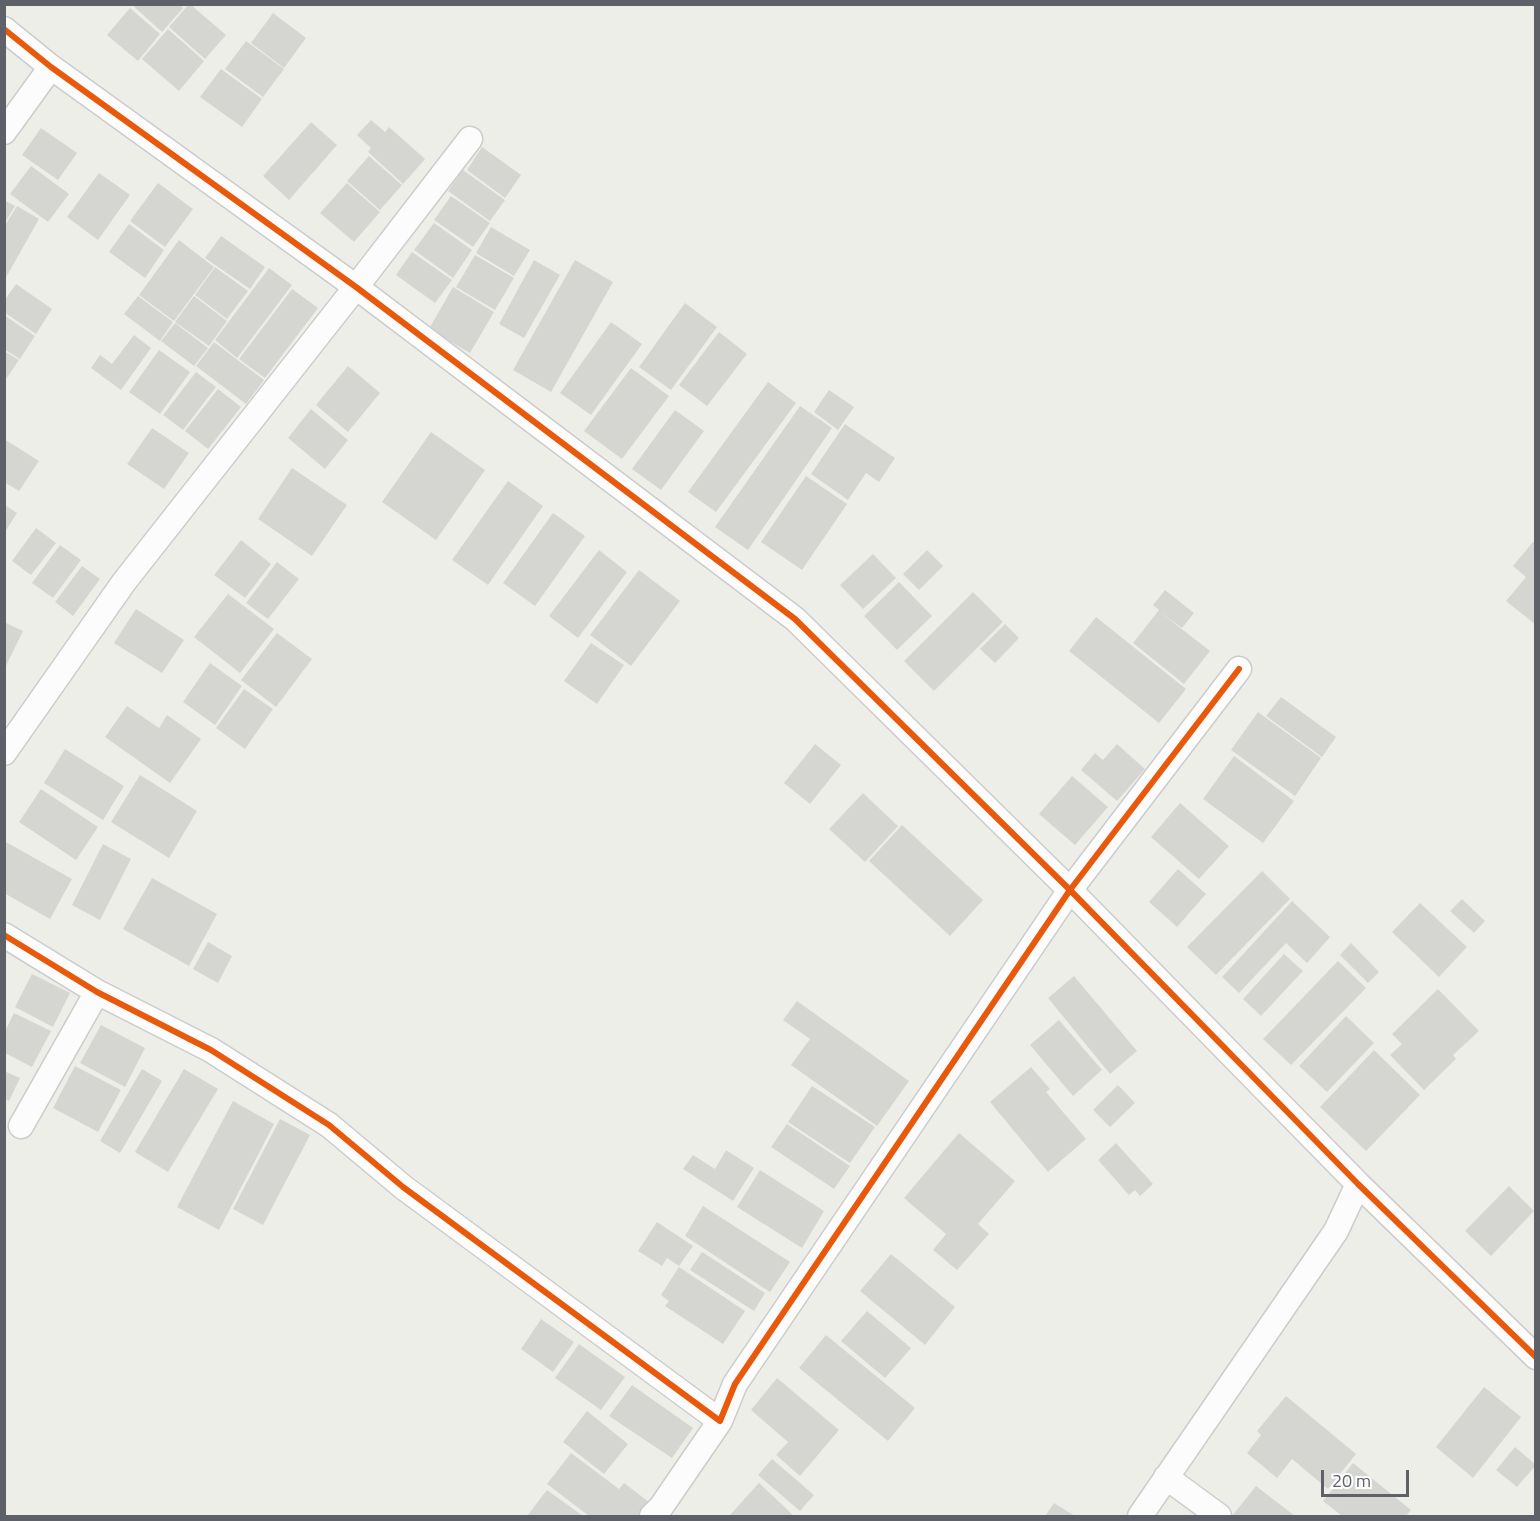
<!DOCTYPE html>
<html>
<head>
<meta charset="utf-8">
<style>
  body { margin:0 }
  #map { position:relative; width:1540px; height:1521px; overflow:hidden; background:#eeeee9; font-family:"Titillium Web",sans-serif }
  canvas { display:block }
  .frame { position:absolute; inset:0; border:6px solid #5e6268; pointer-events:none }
  .scale { position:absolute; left:1321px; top:1470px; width:88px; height:27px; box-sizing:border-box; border:3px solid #5e6268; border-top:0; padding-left:8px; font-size:18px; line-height:21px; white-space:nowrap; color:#5e6268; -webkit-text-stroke:4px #fff; paint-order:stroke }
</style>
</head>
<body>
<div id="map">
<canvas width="1540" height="1521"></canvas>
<div class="frame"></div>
<div class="scale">20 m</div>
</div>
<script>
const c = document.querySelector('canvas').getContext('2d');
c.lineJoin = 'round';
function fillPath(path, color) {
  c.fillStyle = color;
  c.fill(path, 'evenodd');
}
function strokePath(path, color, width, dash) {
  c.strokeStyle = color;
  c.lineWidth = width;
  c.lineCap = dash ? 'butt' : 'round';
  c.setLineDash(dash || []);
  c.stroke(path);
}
fillPath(new Path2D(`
  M131 4H179L183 8 162 32Z
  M189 4H190L226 35 205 59 169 27Z
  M130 8 160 34 138 61 107 35Z
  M273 13 306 38 284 68 251 43Z
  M168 29 204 61 179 91 142 59Z
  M246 41 284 69 263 97 225 69Z
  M221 69 262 99 242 127 200 97Z
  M371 120 385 132 389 127 425 159 403 184 368 152 371 148 357 135Z
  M311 122 337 145 289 200 263 176Z
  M41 128 77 153 58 180 22 155Z
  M482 147 521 175 505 198 467 170Z
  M369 156 402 185 380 210 347 181Z
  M31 166 69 194 48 222 10 194Z
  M463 170 505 200 490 221 448 191Z
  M99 173 130 195 98 240 67 217Z
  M158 183 193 209 165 247 130 221Z
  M347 183 380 212 354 242 320 213Z
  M451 196 490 223 473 247 434 220Z
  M4 200 15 206 4 224Z
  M17 206 39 219 4 281V227Z
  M434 223 472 250 453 278 414 250Z
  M129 224 164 250 145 278 109 252Z
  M491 227 530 250 514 276 476 253Z
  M221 236 265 267 250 289 205 258Z
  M179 240 214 267 174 321 139 295Z
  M412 252 452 280 435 303 396 275Z
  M475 255 514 278 495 310 456 287Z
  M534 260 560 275 524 338 499 324Z
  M575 260 613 282 551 392 513 370Z
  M215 267 248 291 227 319 195 295Z
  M269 268 292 285 237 358 215 340Z
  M16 284 52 309 36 334 4 312V301Z
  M453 287 494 312 470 353 429 329Z
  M292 289 318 308 265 378 239 359Z
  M138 296 173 322 160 341 124 314Z
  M194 296 227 321 209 346 175 322Z
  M685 303 717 327 671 390 639 367Z
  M4 315 35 336 20 359 4 349Z
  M611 322 642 344 591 415 560 393Z
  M175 323 208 348 194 366 161 341Z
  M719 332 747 354 707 406 679 385Z
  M134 335 151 348 121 390 91 368 100 355 112 364Z
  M214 342 264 380 246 404 196 366Z
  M159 350 190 372 160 414 129 392Z
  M4 351 19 360 6 379 4 378Z
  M348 366 380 393 348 432 316 405Z
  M631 368 669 396 622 459 584 431Z
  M196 372 216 387 183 430 163 415Z
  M768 382 796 403 716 512 688 492Z
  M218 389 241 407 208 449 185 431Z
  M829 390 854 407 838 430 814 412Z
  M800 406 832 428 748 550 715 527Z
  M311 409 348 440 325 469 288 438Z
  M675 410 704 431 661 490 632 469Z
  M845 424 895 458 879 482 866 473 848 500 811 474Z
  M152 428 189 453 164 489 127 464Z
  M431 432 485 470 436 540 382 502Z
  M4 439 39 461 19 491 4 482Z
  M292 468 347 505 312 556 258 519Z
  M806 476 847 504 802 570 761 542Z
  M508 481 543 506 488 585 452 560Z
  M5 505 17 513 5 532Z
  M553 513 585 536 535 606 503 583Z
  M36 528 56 543 31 575 12 561Z
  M241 540 271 564 245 598 214 575Z
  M1533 542 1536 544V625L1506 601 1526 577 1513 566Z
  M60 545 81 560 53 598 32 583Z
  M599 550 627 572 578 638 549 616Z
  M927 550 943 566 919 590 903 574Z
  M873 554 896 578 863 609 840 585Z
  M277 562 299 579 268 619 246 603Z
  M82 566 100 579 73 616 55 602Z
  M639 570 680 601 631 666 590 635Z
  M899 582 932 616 897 650 864 616Z
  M1165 590 1194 613 1182 628 1160 612 1210 651 1184 684 1133 643 1159 610 1153 605Z
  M973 592 1003 622 934 691 904 661Z
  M228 594 274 629 240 673 194 637Z
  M136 609 184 640 162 673 114 643Z
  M1096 617 1186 689 1159 723 1069 651Z
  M4 622 23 631 4 670Z
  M1005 624 1019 638 995 663 980 649Z
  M277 633 312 659 276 707 241 680Z
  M591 643 624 665 597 704 564 681Z
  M210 663 242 686 215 725 183 702Z
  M244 689 273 709 245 749 216 728Z
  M1281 697 1336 737 1322 757 1266 716Z
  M127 706 159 728 167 715 201 739 170 783 105 737Z
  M1258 712 1321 758 1295 796 1231 750Z
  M815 744 841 765 810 804 784 783Z
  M1117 744 1145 769 1117 801 1081 770 1095 753 1103 760Z
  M65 749 124 786 103 820 44 783Z
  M1234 756 1294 801 1263 843 1203 799Z
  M140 775 197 811 169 858 111 822Z
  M1072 776 1108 807 1075 845 1039 814Z
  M41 789 98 827 76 860 19 822Z
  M863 793 898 826 865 862 829 829Z
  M1180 803 1229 846 1199 879 1151 837Z
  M902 825 983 900 950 936 869 861Z
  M4 841 72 879 50 919 4 893Z
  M103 844 131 859 100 920 72 905Z
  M1178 869 1206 894 1177 927 1149 902Z
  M1262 871 1290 899 1216 975 1187 947Z
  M152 878 217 914 189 966 123 929Z
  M1462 899 1485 921 1474 933 1450 911Z
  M1292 901 1330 937 1307 963 1286 943 1239 993 1222 977Z
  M1420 903 1467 947 1439 977 1392 932Z
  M208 942 232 956 218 983 193 969Z
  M1351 943 1379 972 1368 983 1340 955Z
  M1284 954 1303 971 1261 1016 1243 999Z
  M1338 961 1366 988 1291 1065 1263 1039Z
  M32 974 70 993 53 1027 15 1007Z
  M1074 976 1137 1051 1110 1074 1048 998Z
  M1438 989 1479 1031 1453 1055 1456 1059 1424 1090 1390 1055 1402 1044 1392 1034Z
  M797 1001 909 1081 877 1126 791 1065 810 1039 783 1020Z
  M14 1013 51 1031 32 1067 5 1053V1031Z
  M1346 1016 1374 1043 1327 1092 1299 1066Z
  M1059 1020 1102 1070 1073 1096 1030 1045Z
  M101 1025 145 1048 125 1087 80 1063Z
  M1374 1050 1420 1095 1366 1151 1320 1107Z
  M75 1066 121 1090 98 1132 53 1108Z
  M1031 1067 1050 1089 1046 1092 1086 1139 1048 1172 990 1102Z
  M142 1069 162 1081 120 1153 100 1141Z
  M184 1069 218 1089 168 1172 135 1152Z
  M4 1071 20 1078 9 1101 4 1099Z
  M1118 1085 1135 1103 1110 1127 1093 1110Z
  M812 1086 875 1127 850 1163 788 1122Z
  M233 1101 274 1124 219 1230 177 1207Z
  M280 1119 310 1135 263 1225 233 1209Z
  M787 1124 850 1166 834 1189 771 1147Z
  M959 1133 1015 1181 978 1224 989 1234 957 1270 933 1250 946 1234 904 1198Z
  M1116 1143 1153 1184 1140 1196 1135 1190 1129 1195 1098 1160Z
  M726 1150 754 1168 733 1201 683 1169 693 1155 715 1169Z
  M760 1170 824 1211 802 1248 737 1207Z
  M1509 1186 1534 1211 1491 1256 1465 1231Z
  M703 1206 790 1262 770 1292 685 1236Z
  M657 1222 693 1246 679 1266 667 1258 662 1266 638 1251Z
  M702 1252 765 1293 754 1311 690 1270Z
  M891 1254 955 1307 925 1345 860 1291Z
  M679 1267 745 1311 723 1344 665 1306 669 1301 661 1295Z
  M867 1311 911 1348 885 1378 841 1341Z
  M541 1319 574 1342 553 1372 521 1349Z
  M826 1335 915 1408 888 1441 799 1368Z
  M579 1344 625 1377 601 1410 555 1378Z
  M777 1378 839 1430 800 1476 776 1455 788 1442 751 1410Z
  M632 1385 693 1428 672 1458 609 1416Z
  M1484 1387 1521 1417 1473 1478 1436 1447Z
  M1286 1396 1356 1454 1328 1489 1292 1459 1277 1478 1247 1453 1261 1435 1257 1431Z
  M587 1411 628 1444 604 1474 563 1442Z
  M1515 1447 1536 1465 1517 1487 1496 1470Z
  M571 1453 619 1489 624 1483 649 1502 638 1516H589L547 1484Z
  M772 1459 814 1495 800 1511 758 1475Z
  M1353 1463 1411 1510 1406 1516H1342L1323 1501Z
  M759 1483 794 1516H729Z
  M1256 1486 1295 1516H1232Z
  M547 1490 583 1516H527Z
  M1054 1503 1075 1516H1045Z`), '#d5d5d2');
const minor = new Path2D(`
  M4 29 51 67 356 287 795 619 1070 890 1358 1184 1536 1357
  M4 132 51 67
  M4 753 124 582 356 287 470 139
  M4 935 97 992 211 1050 329 1125 403 1187 720 1421 735 1384 1070 890 1239 669
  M21 1126 97 992
  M1166 1477 1219 1516
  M652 1516 661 1507 720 1421
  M1140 1516 1336 1231 1358 1184`);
strokePath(minor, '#cbcccb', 27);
strokePath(minor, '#fcfcfc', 24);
strokePath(new Path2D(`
  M4 29 51 67 356 287 795 619 1070 890 1358 1184 1536 1357
  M4 935 97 992 211 1050 329 1125 403 1187 720 1421 735 1384 1070 890 1239 669`), '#e8590c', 6);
</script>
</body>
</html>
